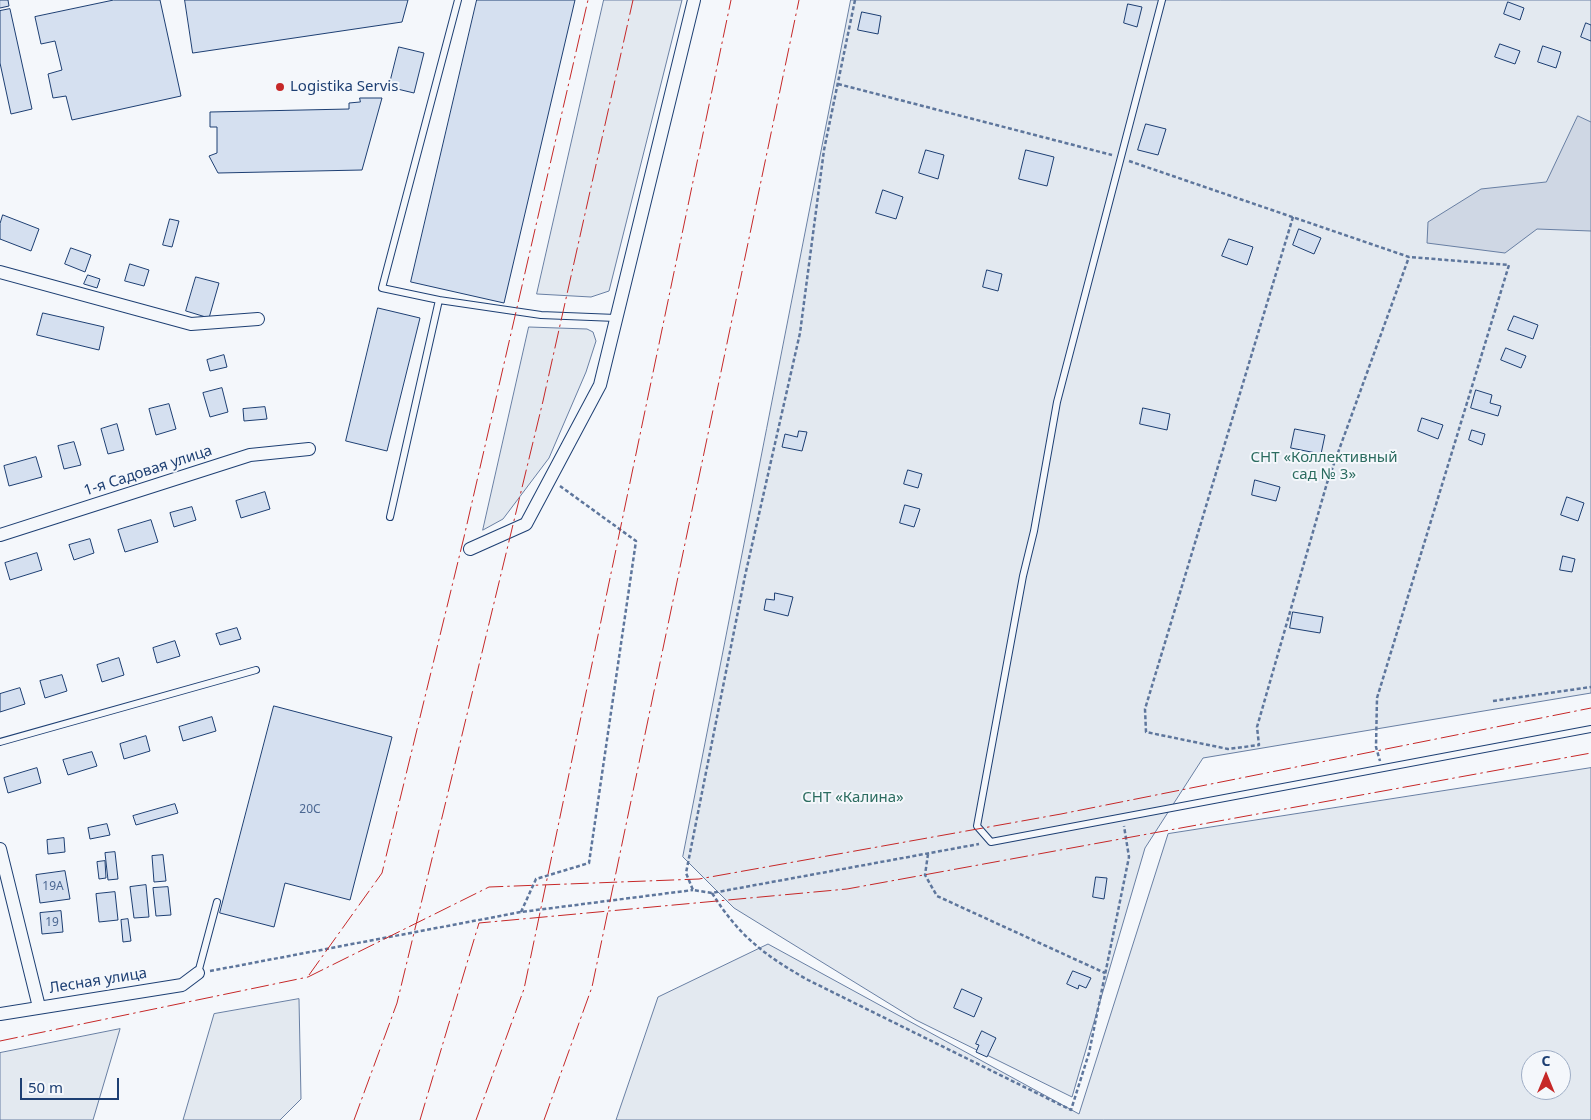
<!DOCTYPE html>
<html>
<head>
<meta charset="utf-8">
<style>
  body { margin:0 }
  #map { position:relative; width:1591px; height:1120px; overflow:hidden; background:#f4f7fb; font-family:"Noto Sans",sans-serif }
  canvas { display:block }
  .north { position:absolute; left:1521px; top:1050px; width:50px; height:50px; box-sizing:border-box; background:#f4f7fb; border:1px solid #9eadc5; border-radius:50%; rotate:0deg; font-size:14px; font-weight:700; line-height:20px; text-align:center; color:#1d3f73 }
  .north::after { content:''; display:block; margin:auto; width:18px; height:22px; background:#c62828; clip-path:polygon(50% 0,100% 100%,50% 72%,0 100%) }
  .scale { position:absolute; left:20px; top:1078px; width:99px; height:22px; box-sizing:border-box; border:2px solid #1d3f73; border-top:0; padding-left:6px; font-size:15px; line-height:18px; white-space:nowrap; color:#1d3f73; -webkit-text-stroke:4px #f4f7fb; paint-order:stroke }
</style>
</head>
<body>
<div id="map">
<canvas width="1591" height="1120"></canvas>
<div class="north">С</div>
<div class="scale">50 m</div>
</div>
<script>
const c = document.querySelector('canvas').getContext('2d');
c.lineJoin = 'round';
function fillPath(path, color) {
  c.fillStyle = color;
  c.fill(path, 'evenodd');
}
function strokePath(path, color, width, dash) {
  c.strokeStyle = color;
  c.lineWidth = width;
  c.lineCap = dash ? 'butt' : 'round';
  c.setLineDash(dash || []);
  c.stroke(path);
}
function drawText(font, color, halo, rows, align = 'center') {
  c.font = font + ' "Noto Sans",sans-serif';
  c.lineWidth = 4;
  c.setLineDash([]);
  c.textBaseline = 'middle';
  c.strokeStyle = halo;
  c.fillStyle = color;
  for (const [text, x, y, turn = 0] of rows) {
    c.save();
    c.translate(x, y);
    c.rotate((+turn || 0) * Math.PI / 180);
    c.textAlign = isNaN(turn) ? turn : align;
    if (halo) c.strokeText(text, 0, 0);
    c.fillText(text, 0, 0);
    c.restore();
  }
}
const green = new Path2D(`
  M604 0H682L609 291 591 297 537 294Z
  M851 0H1591V693L1203 758 1145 848 1072 1097 916 1020 734 908 683 857Z
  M529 327 587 329 593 332 596 341 586 372 549 458 503 519 483 530Z
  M1591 768V1120H616L658 997 768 944 1079 1114 1168 834ZM1531 1060H1561V1090H1531Z
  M299 999 301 1099 280 1120H183L214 1014Z
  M120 1029 93 1120H0V1053Z`);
fillPath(green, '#e3e9f0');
strokePath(green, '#687fa3', 1);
const water = new Path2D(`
  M1578 116 1591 122V231L1537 229 1505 253 1427 243 1428 222 1481 189 1546 182Z`);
fillPath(water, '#cfd7e4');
strokePath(water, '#687fa3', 1);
const building = new Path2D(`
  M0 0H8L9 6 0 8Z
  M114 0H160L181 96 72 120 66 96 53 98 48 74 62 70 55 41 41 44 35 17Z
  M185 0H408L402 22 193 53Z
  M477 0H575L504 303 411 282Z
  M1508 2 1524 8 1520 20 1504 14Z
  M1128 4 1142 7 1137 27 1124 23Z
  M10 9 32 109 11 114 0 63V11Z
  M862 12 881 16 878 34 858 30Z
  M1586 23 1591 25V41L1581 37Z
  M1500 44 1520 51 1515 64 1495 57Z
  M1543 46 1561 52 1556 68 1538 62Z
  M399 47 424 53 414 93 389 87Z
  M360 98H382L362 170 218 173 209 156 217 153V127H210V112L349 109V103L360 102Z
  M1146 124 1166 129 1158 155 1138 150Z
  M926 150 944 155 938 179 919 173Z
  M1026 150 1054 157 1047 186 1019 179Z
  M883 190 903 197 896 219 876 213Z
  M3 215 39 229 31 251 0 239V224Z
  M170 219 179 221 172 247 163 245Z
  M1299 229 1321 238 1314 254 1293 245Z
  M1229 239 1253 247 1247 265 1222 256Z
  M71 248 91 255 85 272 65 264Z
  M130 264 149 270 144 286 125 281Z
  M987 270 1002 274 998 291 983 287Z
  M88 275 100 279 97 288 84 284Z
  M196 277 219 283 209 318 186 311Z
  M378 308 420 318 387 451 346 441Z
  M43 313 104 327 99 350 37 335Z
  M1514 316 1538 325 1533 339 1508 330Z
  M1506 348 1526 356 1521 368 1501 360Z
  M224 355 227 367 210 371 207 360Z
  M222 388 228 412 210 417 203 393Z
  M1476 390 1492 395 1490 403 1501 406 1498 416 1471 408Z
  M169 404 176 429 156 435 149 409Z
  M265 407 267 419 244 421 243 409Z
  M1143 408 1170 414 1167 430 1140 424Z
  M1422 418 1443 425 1438 439 1418 431Z
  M117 424 124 450 108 454 101 429Z
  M1295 429 1325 435 1321 454 1291 448Z
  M1472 430 1485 434 1482 445 1469 440Z
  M799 431 807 432 802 451 782 447 785 434 797 437Z
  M74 442 81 465 64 469 58 446Z
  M36 457 42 477 9 486 4 466Z
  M908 470 922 474 918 488 904 484Z
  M1255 480 1280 487 1276 501 1252 495Z
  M265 492 270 509 241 518 236 501Z
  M1567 497 1584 503 1578 521 1561 515Z
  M905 505 920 509 914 527 900 523Z
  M192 507 196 520 174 527 170 513Z
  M151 520 158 542 125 552 118 530Z
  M90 539 94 553 74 560 69 545Z
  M37 553 42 570 10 580 5 563Z
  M1563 556 1575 559 1572 572 1560 570Z
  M775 593 793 597 788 616 764 610 766 599 774 600Z
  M1293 612 1323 617 1320 633 1290 628Z
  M237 628 241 639 220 645 216 634Z
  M175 641 180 656 157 663 153 648Z
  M119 658 124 675 102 682 97 665Z
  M62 675 67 691 45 698 40 681Z
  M20 688 25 704 0 712V694Z
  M274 706 392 737 350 900 285 883 274 927 220 913Z
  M212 717 216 731 183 741 179 727Z
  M146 736 150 751 124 759 120 744Z
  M92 752 97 766 68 775 63 760Z
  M37 768 41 783 8 793 4 778Z
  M175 804 178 813 136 825 133 816Z
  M107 824 110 835 90 839 88 828Z
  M64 838 65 852 48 854 47 840Z
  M115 852 118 879 108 880 105 853Z
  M163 855 166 881 154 882 152 856Z
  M105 861 106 878 99 879 97 862Z
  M65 871 70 899 40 903 36 875Z
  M1096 877 1107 878 1104 899 1093 897Z
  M146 885 149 917 134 918 130 887Z
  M168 887 171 915 156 916 153 888Z
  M115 892 118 920 99 922 96 894Z
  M61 911 63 932 42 934 40 913Z
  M128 919 131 941 123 942 121 920Z
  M1073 971 1091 978 1086 988 1079 985 1078 989 1067 984Z
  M962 989 982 998 974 1017 954 1008Z
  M982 1031 996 1038 987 1057 976 1052 979 1045 976 1044Z`);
fillPath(building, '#d5e0f0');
strokePath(building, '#1d3f73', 1);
const service = new Path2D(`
  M1162 0 1057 402 1034 531 1023 576 977 826 991 842 1591 729
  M439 300 541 315 616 318
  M390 517 439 300 382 288 458 0
  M0 742 256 670
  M198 973 217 902`);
const minor = new Path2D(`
  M0 272 191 324 258 319
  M0 535 250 455 309 449
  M470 549 526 524 600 385 694 0
  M0 849 39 1007
  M0 1014 182 985 198 973`);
strokePath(service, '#1d3f73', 8);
strokePath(minor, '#1d3f73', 14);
strokePath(new Path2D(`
  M855 0 824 150 800 333 745 576 686 873 693 890 712 893 979 844
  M838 84 1112 155
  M1129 161 1409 257 1509 265 1377 698 1376 747 1380 761
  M1293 217 1145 709 1146 732 1228 749 1259 745 1257 727 1327 483 1409 257
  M1493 701 1591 687
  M928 854 925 875 937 896 1105 973
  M712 893C739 936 764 955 808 980L1071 1110 1089 1053 1129 857 1124 826
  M521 912 536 879 589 863 636 541 560 486
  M210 971 521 912 693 890`), '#5e769c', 2.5, [4, 2.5]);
strokePath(service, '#f4f7fb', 6);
strokePath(minor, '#f4f7fb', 12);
strokePath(new Path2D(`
  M309 975 382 873 464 537 588 0
  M0 1041 308 977 489 887 699 879 1061 814 1591 708
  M354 1120 397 1003 543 401 633 0
  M420 1120 479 923 847 889 1591 753
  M476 1120 524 989 731 0
  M544 1120 592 987 799 0`), '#c62828', 1, [18, 4, 2.5, 4]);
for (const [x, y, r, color] of [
  [280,87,5,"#c62828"]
]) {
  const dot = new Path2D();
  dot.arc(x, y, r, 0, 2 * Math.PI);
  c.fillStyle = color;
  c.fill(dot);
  strokePath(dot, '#f4f7fb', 2);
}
drawText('12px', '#4b6792', null, [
  ["20С",310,810],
  ["19А",53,887],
  ["19",52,923]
]);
drawText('15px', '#1d3f73', '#f4f7fb', [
  ["Logistika Servis",290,87]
], 'left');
drawText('15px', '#2c6c60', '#f4f7fb', [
  ["СНТ «Коллективный",1324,458],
  ["сад № 3»",1324,475],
  ["СНТ «Калина»",853,798]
]);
drawText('15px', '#1d3f73', '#f4f7fb', [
  ["1-я Садовая улица",148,471,-18],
  ["Лесная улица",98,981,-9]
]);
</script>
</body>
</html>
